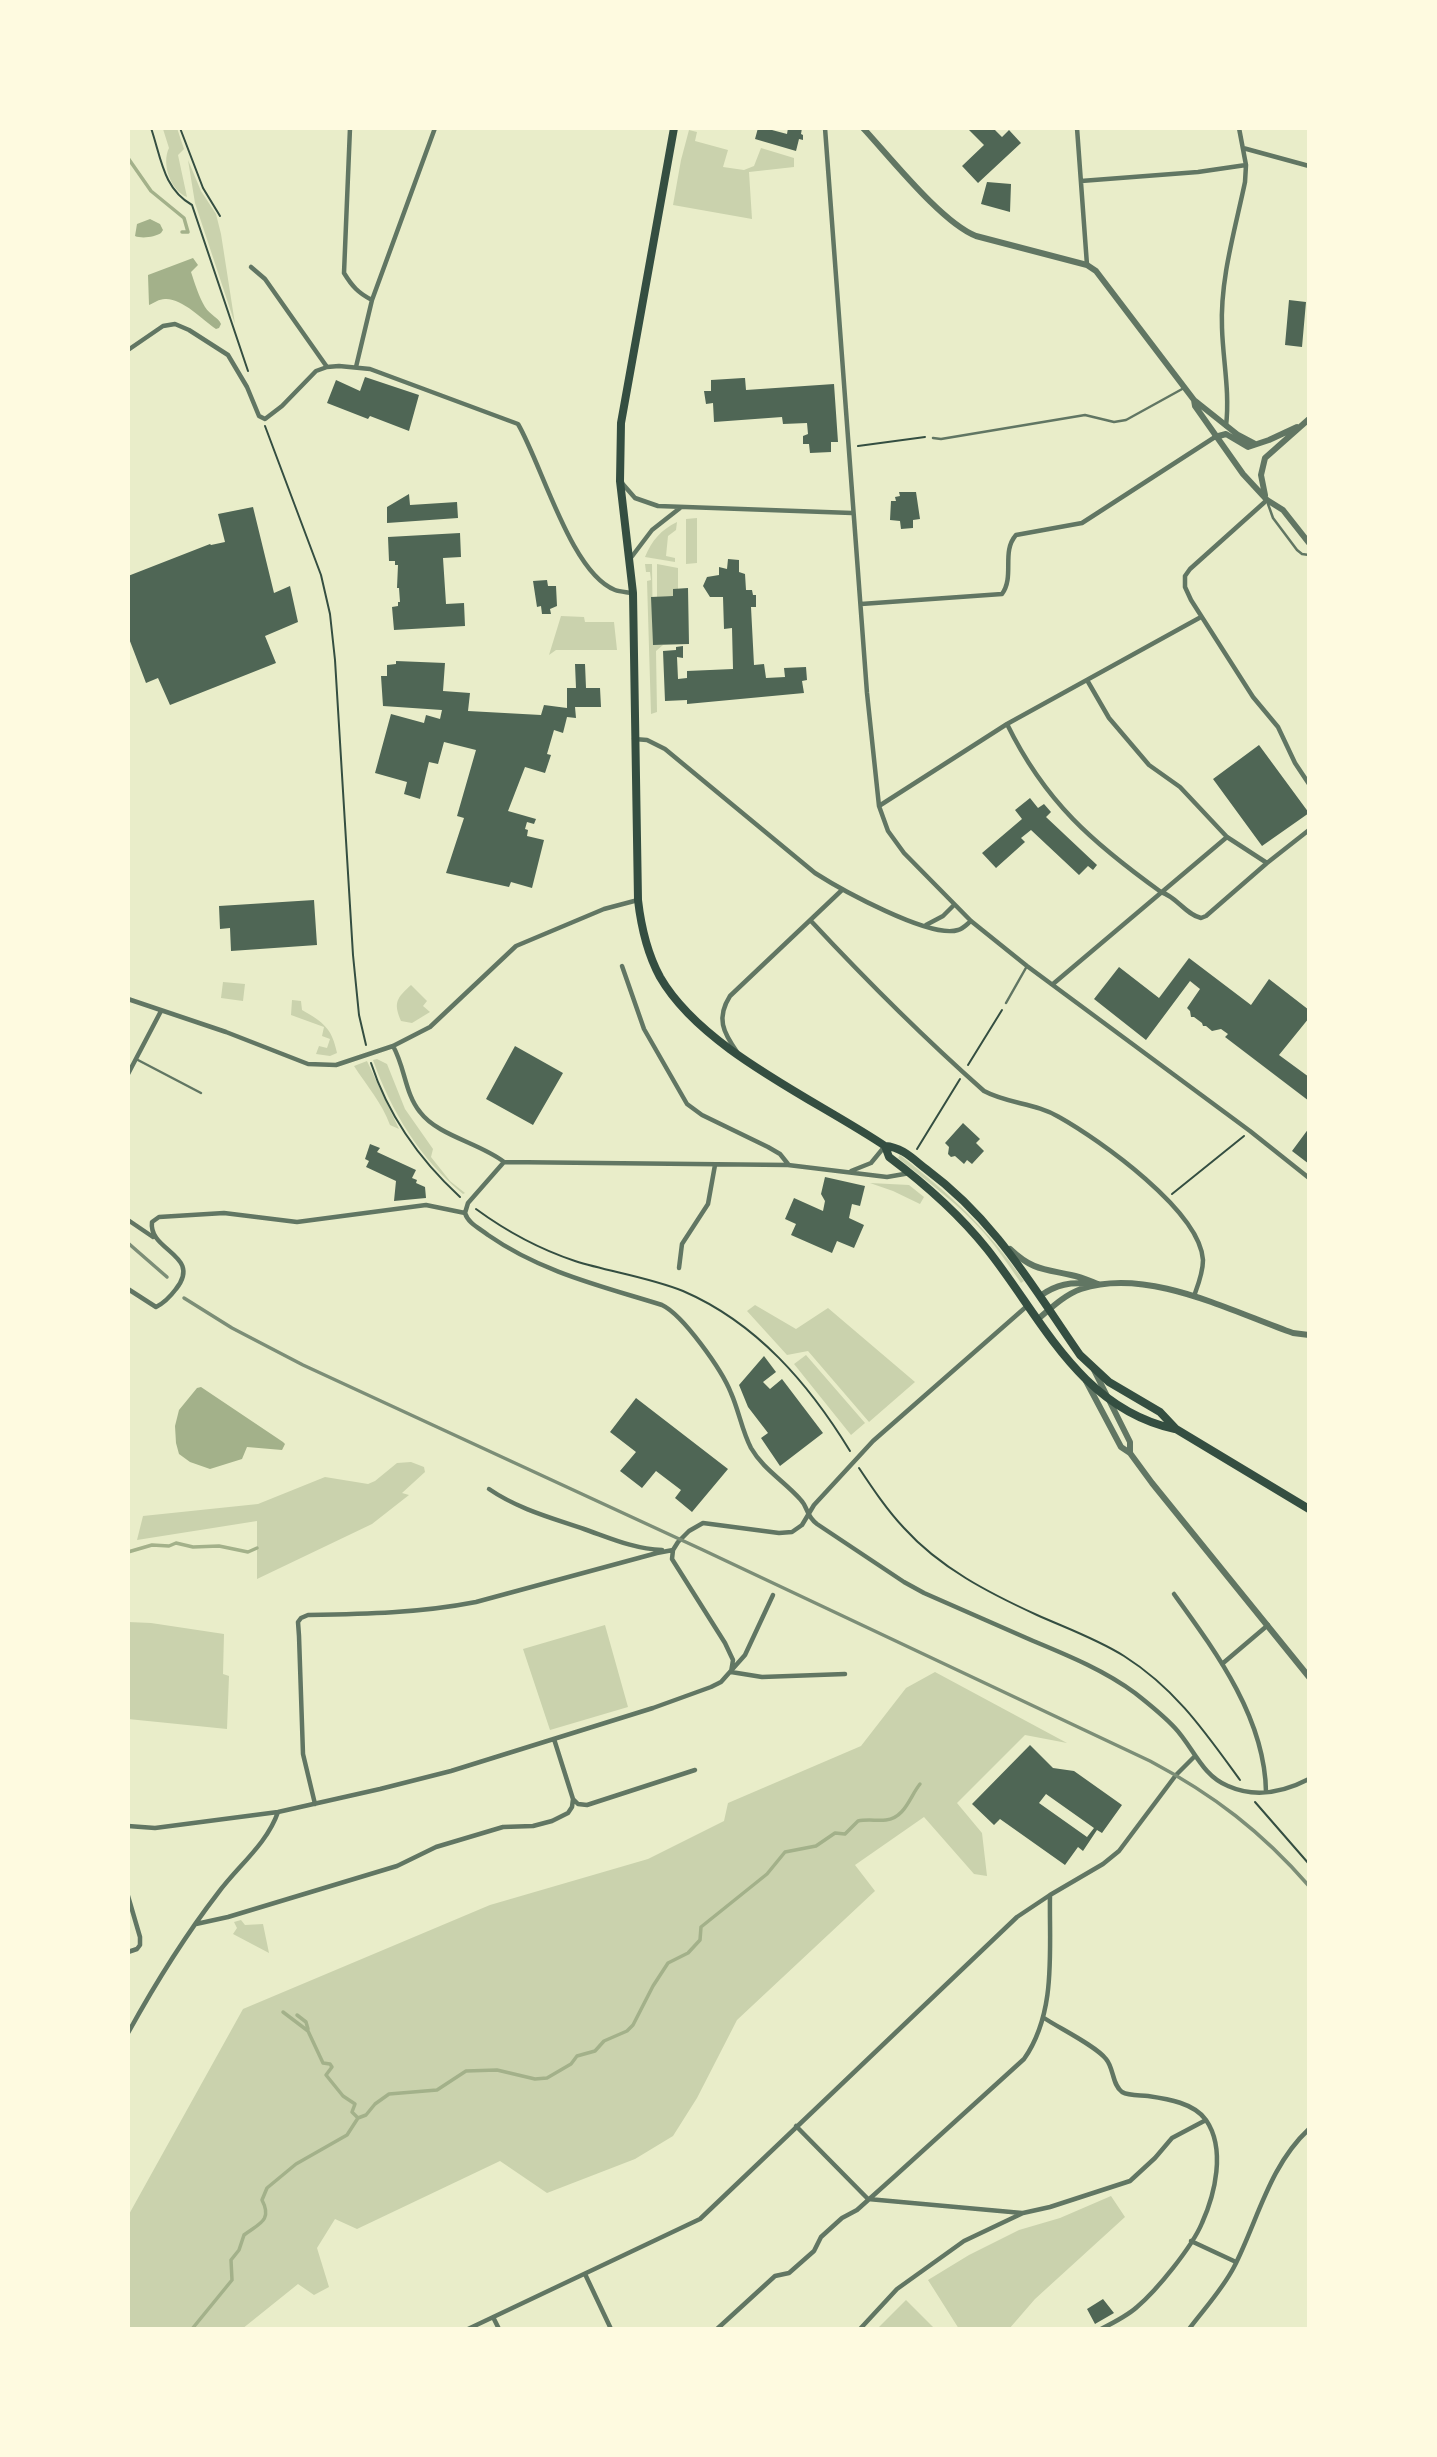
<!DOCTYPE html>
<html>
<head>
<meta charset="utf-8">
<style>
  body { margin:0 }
  #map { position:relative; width:1437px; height:2457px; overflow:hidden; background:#e9edc9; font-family:"PT Serif",serif }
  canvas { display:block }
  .frame { position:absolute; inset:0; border:130px solid #fefae0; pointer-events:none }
</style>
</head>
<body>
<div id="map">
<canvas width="1437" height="2457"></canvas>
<div class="frame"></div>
</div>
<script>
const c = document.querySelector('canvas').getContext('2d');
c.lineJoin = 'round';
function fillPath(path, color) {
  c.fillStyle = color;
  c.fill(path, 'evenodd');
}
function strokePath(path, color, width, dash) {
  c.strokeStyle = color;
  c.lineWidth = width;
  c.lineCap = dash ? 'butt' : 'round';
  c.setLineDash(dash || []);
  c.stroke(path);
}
fillPath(new Path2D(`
  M160 128H177L184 149 178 155 187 197C171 191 161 164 169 148L163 129Z
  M689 130 697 132 695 141 728 150 723 167 744 170 754 166 761 148 794 158V167L749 172 752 219 673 205 681 160Z
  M188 160 201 191 216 214 221 234 235 324 195 203Z
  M697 518V563L686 564V519Z
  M677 522 676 530 668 536 666 556 675 558V562L645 557C652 540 661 530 677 522Z
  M645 564H652L653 645H663L656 651 657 712 651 714 647 581 651 580 650 572H646Z
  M657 564 678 568V589H673V596L657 597Z
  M561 616 584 617 585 622H614L617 650H556L549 655Z
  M223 982 245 984 243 1001 221 998Z
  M411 985 427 1001 423 1006 430 1012 412 1023 401 1021C393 1002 397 998 411 985Z
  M292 1000 301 1001 302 1010C323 1022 332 1028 337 1053L330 1056 316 1054 319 1046 327 1048 330 1039 322 1036 324 1027 291 1015Z
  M377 1059 387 1064 405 1109 433 1149 431 1157 450 1181 465 1193 463 1194C420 1159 391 1111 373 1060Z
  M367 1061 399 1129 390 1125C382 1103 367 1086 354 1066Z
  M900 1155C952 1196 985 1226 1024 1281L1021 1283C1009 1266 998 1249 985 1234 960 1205 928 1182 898 1158Z
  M870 1183 909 1185 924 1197 920 1204 893 1191Z
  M755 1305 796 1329 828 1308 915 1382 869 1422 808 1351 787 1355 747 1311Z
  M806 1355 865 1423 851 1435 794 1364Z
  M411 1462 424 1467 425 1472 402 1493 409 1495 372 1524 257 1579V1521L137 1540 143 1516 258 1504 325 1477 368 1484 375 1481 397 1463Z
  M128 1622 151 1623 224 1634 223 1674 229 1676 227 1729 128 1719Z
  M605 1625 628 1707 550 1730 523 1649Z
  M935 1672 1067 1743 1025 1735 957 1803 982 1833 987 1876 974 1874 924 1817 855 1865 875 1891 737 2020 697 2098 673 2136 635 2159 547 2193 500 2161 357 2229 335 2219 317 2248 329 2287 314 2295 298 2284 242 2329H128V2216L243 2009 490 1905 648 1859 724 1821 728 1803 861 1746 906 1688Z
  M241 1920 245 1925 263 1924 269 1953 233 1934 237 1928 234 1922Z
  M1111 2196 1125 2217 1035 2299 1009 2329H959L928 2280 969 2255 1019 2230 1060 2218Z
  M906 2300 935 2329H877Z`), '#cad2ad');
fillPath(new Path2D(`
  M150 219 160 224 163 230 161 233C155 237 142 239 135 236L137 224Z
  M193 258 198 265 191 272C195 284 199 297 205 307 210 315 218 317 221 324L219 328 216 329C203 320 182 298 165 299 159 299 154 303 149 305L148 275Z
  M201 1387 283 1442 285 1444 282 1450 247 1447 242 1459 210 1469 190 1462 179 1454 176 1443 175 1426 179 1410 197 1388Z`), '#a3b18a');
strokePath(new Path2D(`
  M128 158 151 191 184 218 188 232H182
  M128 1552 152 1545 169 1546 176 1543 193 1547 219 1546 248 1552 257 1548
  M283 2012 308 2031 323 2063 330 2064 332 2067 326 2075 343 2096 355 2104 352 2112 358 2118
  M297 2015 306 2022 308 2029
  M192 2329 232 2280 231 2260 239 2250 244 2235C258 2224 273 2221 262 2200L267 2188 296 2164 347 2135 358 2118 366 2115 375 2104 389 2094 437 2090 466 2071 497 2070 535 2079 547 2078 571 2064 577 2056 595 2051 604 2041 627 2031 633 2025 653 1986 668 1963 688 1953 700 1940 701 1927 767 1874 785 1852 816 1846 835 1833 845 1834 858 1821C867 1819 877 1821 886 1820 905 1818 910 1796 920 1784`), '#a3b18a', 3.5);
fillPath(new Path2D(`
  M758 128H772V130L787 134 788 128H802L801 134 803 135V140L799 139 796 151 755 139Z
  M967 128H993L1002 137 1009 130 1021 143 978 183 962 166 984 145Z
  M987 182 1011 184 1010 212 981 204Z
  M1289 300 1306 302 1302 347 1285 345Z
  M365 377 419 395 409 431 370 416 368 419 327 403 336 380 360 391Z
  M743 378H745L746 390 834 384 838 442H831V452L810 453 809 444H803V436L808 434 807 423 783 424 782 417 714 422 713 403 706 404 704 391H711V380Z
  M899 492H916L920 519 913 520V528L901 529 900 521 890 520 891 501H896L895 497 900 496Z
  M409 494 410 505 457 502 458 518 387 523V507Z
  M253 507 274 593 290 586 298 622 265 636 276 663 170 705 158 678 146 683 128 636V576L210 544 211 545 225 542 218 514Z
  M460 533 461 557 443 558 446 604 464 603 465 626 394 630 392 607 398 606V602H400L399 588H397L398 565H395V561H389L388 537Z
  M728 559 739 560V572L745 574 746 590H752L753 595H756V607H751L754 665 764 664 766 678 785 677 784 668 806 667 807 680 802 681 804 693 687 704V700L665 701 663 651 676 650V647L683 646V658L677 657 678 679 687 678V671L733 669 732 628 724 629 723 597H710L703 586 707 577 719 575V567L727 569Z
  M547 580 548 586H556L557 606 550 609 551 614H542L541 606 537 607 533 581Z
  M688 588 689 644 653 645 651 597 673 596V589Z
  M396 661 445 663 443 691 470 693 468 711 541 715 544 705 567 708V688H576L575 664H585L586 688H600L601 707H575L576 718 567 717 563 733 554 730 547 754 551 755 545 773 525 767 508 811 536 819 534 824 527 822 525 829 528 830 527 836 544 840 532 888 511 882 509 887 446 873 464 818 457 816 476 750 444 742 438 764 429 762 420 799 404 794 407 782 375 773 391 714 424 723 426 715 440 719 442 710 383 706 381 676H387V665L396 664Z
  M1259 745 1309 813 1262 846 1213 779Z
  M1030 798 1038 808 1044 804 1051 812 1046 817 1097 865 1093 870 1088 866 1079 875 1031 830 1021 838 1025 842 996 868 982 853 1022 819 1015 810Z
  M314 900 317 945 231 951 230 928 220 929 219 906Z
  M1189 958 1251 1005 1269 979 1309 1010V1018L1279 1055 1309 1077V1101L1225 1037 1228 1034 1221 1029 1212 1031 1206 1026H1203L1202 1023 1194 1017H1191L1190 1011 1187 1008 1200 989 1190 981 1146 1040 1094 999 1119 967 1159 998Z
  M515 1046 563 1073 533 1125 486 1099Z
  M963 1123 980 1139 976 1143 984 1151 972 1164 967 1160 964 1164 955 1156 951 1157 948 1154 949 1147 945 1143Z
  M1309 1128V1164L1292 1151Z
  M370 1144 380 1148 377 1152 416 1170 412 1178 417 1180 416 1183 425 1187 426 1198 394 1201 396 1181 366 1167 369 1161 365 1159Z
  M825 1177 865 1186 860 1206 852 1204 849 1218 864 1225 854 1248 837 1241 832 1253 791 1235 796 1224 785 1219 794 1198 823 1211 825 1201 821 1194Z
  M764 1356 776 1372 763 1382 770 1389 782 1379 823 1433 780 1466 761 1438 768 1433 748 1407 739 1385Z
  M636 1398 728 1469 692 1512 675 1498 681 1490 656 1471 642 1488 620 1471 636 1452 610 1432Z
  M1030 1745 1053 1768 1074 1771 1122 1805 1102 1833 1097 1830 1083 1851 1078 1847 1065 1865 1000 1819 994 1825 972 1804ZM1046 1794 1094 1828 1087 1837 1039 1803Z
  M1103 2299 1114 2313 1095 2324 1087 2309Z`), '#4f6655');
strokePath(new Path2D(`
  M151 128C161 157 163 189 192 205L248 371
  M180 128 203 188 220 216
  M265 426 321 575 330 614 335 660 353 955 359 1015 366 1045
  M858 446 925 437
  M371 1063C388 1115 421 1161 460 1197
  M968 1065 1002 1010
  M917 1149 960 1079
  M1172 1194 1244 1136
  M476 1209C506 1231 539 1249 575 1261 610 1272 648 1277 683 1291 757 1323 809 1384 850 1451
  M859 1468C873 1489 887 1510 904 1528 940 1568 989 1593 1037 1615 1066 1628 1097 1639 1124 1656 1176 1689 1205 1732 1240 1780
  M1255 1802 1309 1864`), '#344e41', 2);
strokePath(new Path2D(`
  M933 438 941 439 1085 415 1114 422 1126 420 1184 388
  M1268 504 1273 518 1297 550 1302 554 1309 555
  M1006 1003 1027 966
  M136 1059 201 1093`), '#617663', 2.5);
strokePath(new Path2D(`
  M350 128 344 273C352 286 358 293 372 300
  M825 128 867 693 879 806 888 831 904 853 971 921 1027 966 1250 1131 1309 1178
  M1077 128 1087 265
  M1243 148 1309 166
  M1081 181 1198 172 1246 165
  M251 267 265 279 327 367
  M128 350 163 326 175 324 189 330 228 355 247 387 259 416 265 419 282 406 316 371 327 367 339 366 370 369 518 424C542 465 571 573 615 590 620 592 627 592 632 593
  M356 367 372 300 435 128
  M1226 426C1230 392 1223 361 1222 328 1220 279 1235 230 1245 182L1246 165 1239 128
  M621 482 635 498 658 506 852 513
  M1267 500 1190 569 1185 576V587L1191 600 1253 697 1278 727 1295 763 1309 784
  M630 559 652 530 680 508
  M861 604 1002 594C1015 576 1001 552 1016 535L1082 523 1215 437
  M1087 680 1109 718 1149 765 1180 787 1227 837 1267 863
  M1007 724C1045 802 1093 843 1161 892 1177 897 1185 914 1201 918L1206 916 1267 863 1309 830
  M634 739 647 740 665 749 815 873C840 889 930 939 958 930 963 929 967 924 971 921
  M879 806 1007 724 1201 617
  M811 921C866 980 923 1037 984 1091 1008 1104 1036 1103 1059 1117 1100 1140 1200 1211 1203 1260 1203 1273 1198 1285 1194 1296
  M926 925 943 916 954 905
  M622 966 644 1029 687 1104 702 1115 768 1147 780 1154 788 1164
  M1053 984 1227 837
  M128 999 226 1032 308 1064 336 1065 393 1046 430 1027 516 946 604 909 638 900
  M393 1046C405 1067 405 1094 420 1112 438 1136 480 1143 504 1162
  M737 1052C723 1032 716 1018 730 996L842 890
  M128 1074 161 1011
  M851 1171 871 1163 885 1146
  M465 1213C468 1223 479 1228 488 1235 541 1272 601 1286 662 1305 683 1315 722 1370 731 1393 739 1411 742 1431 751 1448 763 1469 784 1481 800 1499 809 1508 805 1515 817 1524L904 1582 924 1593C960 1609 995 1624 1031 1640 1067 1655 1104 1670 1135 1693 1149 1704 1163 1715 1175 1728 1193 1747 1202 1776 1228 1786 1255 1798 1284 1792 1309 1779
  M465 1213 468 1203 504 1162 788 1165 887 1177 910 1173
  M128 1220 153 1237
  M679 1268 682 1244 708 1204 715 1165
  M128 1289 156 1307C164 1303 170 1297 176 1289 203 1255 148 1251 152 1222L159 1217 224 1213 297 1222 426 1205 465 1213
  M489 1489C518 1509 552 1518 584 1529 610 1538 634 1549 662 1550
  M1174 1594C1216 1652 1265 1718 1266 1792
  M1222 1664 1268 1625
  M731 1672 733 1660 725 1643 672 1559 673 1550 678 1542 689 1531 703 1523 779 1533 792 1532 802 1525 814 1505 873 1441 1027 1306
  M731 1672 762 1677 845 1674
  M573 1799 578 1804 587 1805 695 1770
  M315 1804 303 1754 299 1636 298 1622 301 1618 308 1615C365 1614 420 1613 476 1602L657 1553 673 1550
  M128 1826 155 1828 278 1812 380 1789 451 1771 653 1708 711 1687 721 1682 745 1655 773 1595
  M128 1896 140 1937V1945L137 1949 128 1952
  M196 1924 228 1917 397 1866 436 1847 503 1827 533 1826 552 1821 568 1813 572 1807 573 1799 554 1739
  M1044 2018C1059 2028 1096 2046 1106 2059 1114 2068 1112 2085 1122 2092 1129 2096 1140 2095 1148 2096 1168 2099 1194 2103 1206 2120 1226 2149 1215 2194 1202 2223 1192 2247 1157 2290 1137 2307 1127 2316 1113 2323 1101 2329
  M128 2033C155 1984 184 1937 218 1893 238 1866 267 1844 278 1812
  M796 2126 868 2199 1022 2213
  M1191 2241 1236 2262
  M585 2274 611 2329
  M493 2317 499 2329
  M468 2329 700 2219 1017 1917 1050 1895 1103 1864 1119 1851 1176 1775 1195 1756
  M717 2329 775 2276 789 2273 814 2251 821 2237 842 2218 857 2210 895 2176 1024 2059C1057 2012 1049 1950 1050 1895
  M860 2329 897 2289 964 2241 1023 2213 1050 2207 1130 2181 1155 2158 1172 2138 1206 2120
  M1189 2329C1204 2309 1222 2290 1234 2267 1258 2220 1269 2166 1309 2129`), '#617663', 4.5);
strokePath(new Path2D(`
  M863 128C890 157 942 223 976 236L1087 265 1096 271 1194 400 1238 435 1255 444
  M1194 400 1195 406 1243 474 1267 500 1283 510 1309 543
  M1215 437 1226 434 1248 447 1269 440 1297 427
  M1265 495 1261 475 1265 458 1309 419
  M1010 1249C1032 1270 1044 1269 1071 1275 1081 1277 1090 1281 1098 1284
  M1040 1296C1057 1284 1070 1282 1091 1284
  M1037 1320C1050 1309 1064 1295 1081 1289 1148 1267 1230 1311 1293 1333L1309 1335
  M1094 1370 1130 1442V1453
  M1086 1381 1121 1447 1130 1453 1152 1483 1309 1677`), '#617663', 6);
strokePath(new Path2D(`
  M674 128 621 423 620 481 633 593 638 900C641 926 647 953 660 977 702 1050 815 1099 885 1146 902 1147 913 1159 926 1169 996 1221 1032 1286 1080 1355L1109 1382 1160 1412 1176 1429 1309 1509
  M885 1146 889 1157C925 1184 959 1214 987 1249 1042 1318 1079 1408 1175 1429`), '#344e41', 8);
strokePath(new Path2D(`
  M128 1243 167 1277
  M184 1298 232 1328 303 1365 703 1550 1150 1761C1214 1795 1262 1832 1309 1886`), '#7c8e77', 3.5);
</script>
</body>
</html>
